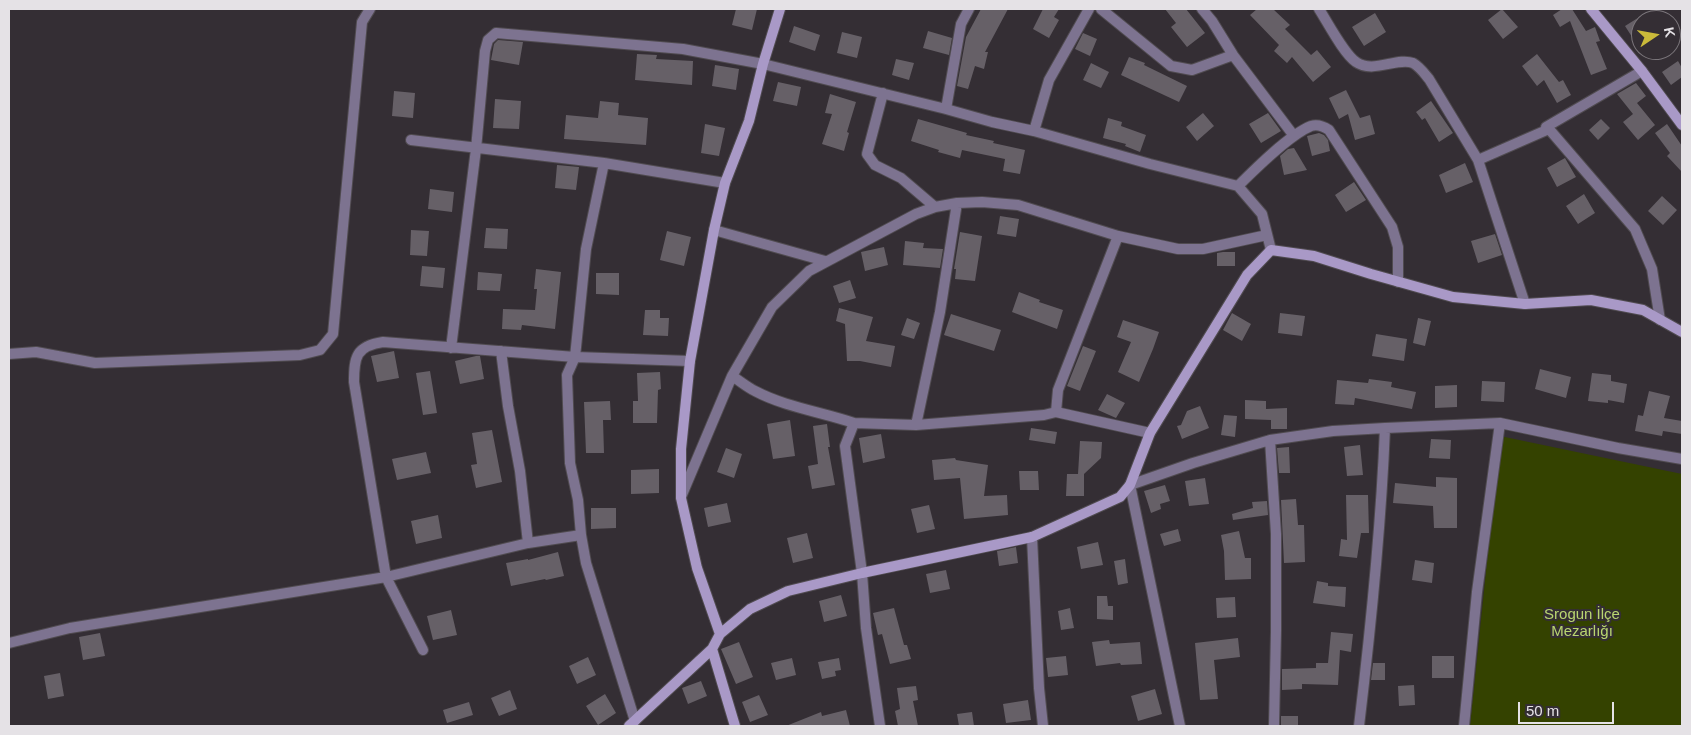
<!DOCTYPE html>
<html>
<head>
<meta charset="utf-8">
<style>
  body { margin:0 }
  #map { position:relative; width:1691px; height:735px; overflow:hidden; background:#342e34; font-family:Helvetica,sans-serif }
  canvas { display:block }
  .frame { position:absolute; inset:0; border:10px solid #e5e2e6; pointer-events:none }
  .north { position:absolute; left:1631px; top:10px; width:50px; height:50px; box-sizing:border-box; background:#342e34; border:1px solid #7b767b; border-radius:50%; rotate:78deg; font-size:14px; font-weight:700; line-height:20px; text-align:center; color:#e5e2e6 }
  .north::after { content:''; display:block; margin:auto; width:18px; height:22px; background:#caba3a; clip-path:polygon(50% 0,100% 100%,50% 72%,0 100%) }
  .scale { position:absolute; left:1518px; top:702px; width:96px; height:22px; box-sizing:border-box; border:2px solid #e5e2e6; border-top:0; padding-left:6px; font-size:15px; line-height:18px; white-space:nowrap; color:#e5e2e6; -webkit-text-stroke:4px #342e34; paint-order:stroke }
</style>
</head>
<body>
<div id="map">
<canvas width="1691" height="735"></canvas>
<div class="frame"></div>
<div class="north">K</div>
<div class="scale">50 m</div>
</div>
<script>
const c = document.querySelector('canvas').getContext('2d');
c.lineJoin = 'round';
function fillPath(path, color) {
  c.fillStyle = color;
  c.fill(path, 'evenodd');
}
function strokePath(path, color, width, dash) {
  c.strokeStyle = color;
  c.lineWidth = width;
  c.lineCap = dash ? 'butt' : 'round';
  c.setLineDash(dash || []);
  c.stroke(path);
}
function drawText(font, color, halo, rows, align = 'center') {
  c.font = font + ' Helvetica,sans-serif';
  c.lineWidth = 4;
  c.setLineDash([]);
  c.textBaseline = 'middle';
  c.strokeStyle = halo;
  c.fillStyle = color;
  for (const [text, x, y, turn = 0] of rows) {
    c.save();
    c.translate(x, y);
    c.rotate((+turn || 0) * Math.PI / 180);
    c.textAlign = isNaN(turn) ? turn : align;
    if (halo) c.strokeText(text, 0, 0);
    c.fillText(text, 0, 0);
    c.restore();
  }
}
fillPath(new Path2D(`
  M1500 436 1682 474V726H1470Z`), '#344200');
fillPath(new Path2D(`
  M736 9H757L752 30 732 25Z
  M981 9H1008L985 52H988L984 69 975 66 968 89 957 86 966 37Z
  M1043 9H1059L1054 17 1059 20 1049 38 1033 29Z
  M1165 9H1186L1205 33 1187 47 1171 27 1176 23Z
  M1257 9H1273L1290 25 1285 29 1311 55 1317 50 1331 67 1313 82 1292 57 1287 63 1274 51 1279 45 1250 15Z
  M1502 9 1518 27 1503 39 1488 20Z
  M1562 9H1572L1586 31 1595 27 1600 41 1596 42 1607 69 1591 75 1570 21 1560 27 1553 15Z
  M1375 13 1386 32 1364 46 1352 27Z
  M1641 16V35L1634 40 1625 26Z
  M794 26 820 35 815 51 789 42Z
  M928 31 952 38 949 55 923 48Z
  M842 32 862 37 857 58 837 53Z
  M1083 33 1097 39 1090 56 1075 49Z
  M498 40 523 42 519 65 491 60 494 44Z
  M637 54 657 55 656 59 693 61 692 85 635 80Z
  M1537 54 1559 82 1563 80 1571 95 1557 103 1544 80 1537 86 1522 66Z
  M1129 57 1145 63 1144 65 1187 86 1179 102 1121 75Z
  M896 59 914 63 909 80 892 75Z
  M1678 61 1682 68V77L1671 85 1662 72Z
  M1091 63 1109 72 1101 88 1083 80Z
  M715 65 739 69 736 90 712 86Z
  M778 82 801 87 797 106 773 101Z
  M1636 83 1646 96 1637 103 1655 125 1638 140 1623 122 1633 114 1617 94Z
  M1346 90 1360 118 1370 115 1375 134 1355 140 1348 114 1339 119 1329 98Z
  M394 91 415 93 413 118 392 116Z
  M830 94 856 102 847 132 849 133 844 151 822 144 832 114 825 113Z
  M495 99 521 101 519 129 493 128Z
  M600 101 619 103 618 115 648 118 646 145 564 139 566 115 598 118Z
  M1431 101 1453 133 1439 142 1425 118 1422 120 1416 112Z
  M1203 113 1214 126 1197 141 1186 127Z
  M1268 113 1281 131 1261 143 1249 124Z
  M1108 118 1122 122 1121 126 1146 135 1140 152 1125 146 1126 144 1103 138Z
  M918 119 967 133 966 135 994 141 993 143 1025 150 1020 174 1003 171 1005 159 962 150 960 158 938 152 939 150 911 141Z
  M1601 119 1610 128 1598 140 1589 130Z
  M705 124 725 128 719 156 701 153Z
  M1667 124 1682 146V172L1667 156 1670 153 1655 133Z
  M1319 133 1324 135 1328 140 1330 151 1312 156 1307 136Z
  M1294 148 1307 170 1284 175 1280 156 1288 149Z
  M1565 158 1576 177 1557 187 1547 168Z
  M1465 163 1473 182 1446 193 1439 175Z
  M557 165 579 167 576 190 555 188Z
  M1354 182 1366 200 1346 212 1335 195Z
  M430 189 454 192 452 212 428 209Z
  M1584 194 1595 213 1578 224 1566 206Z
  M1662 196 1677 210 1663 225 1648 211Z
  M1000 216 1019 219 1016 237 997 234Z
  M486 228 508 229 507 249 484 248Z
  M411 230 429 231 427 256 410 255Z
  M667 231 691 237 684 266 660 260Z
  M960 232 982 236 975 281 955 279 956 269H954Z
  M1495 234 1502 255 1478 263 1471 241Z
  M905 241 924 243 923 248 943 249 940 268 903 265Z
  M884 247 888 265 865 271 861 252Z
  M1223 252H1235V266H1217V253Z
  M422 266 445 268 443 288 420 286Z
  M536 269 561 272 555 329 522 325 521 330 502 329 503 309 535 310 537 289H534Z
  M478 272 502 274 500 291 477 290Z
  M596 273H619V295L596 294Z
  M850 280 856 298 839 303 833 286Z
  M1019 292 1040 300 1039 302 1063 310 1057 329 1012 312Z
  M839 308 873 317 866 341 895 346 891 367 860 361H847L845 324 836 321Z
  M645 310H660V318H669L668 336 643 335Z
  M1232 313 1251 324 1242 341 1223 330Z
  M1280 313 1305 316 1302 336 1278 333Z
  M951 314 1001 330 994 351 944 335Z
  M907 318 920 323 914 339 901 335Z
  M1418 318 1431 321 1425 346 1413 343Z
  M1123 320 1159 332 1153 349 1139 382 1118 372 1131 342 1117 337Z
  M1376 334 1407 339 1404 361 1372 356Z
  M1083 346 1096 351 1080 391 1067 386Z
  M394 351 399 378 377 382 371 356Z
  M476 356H480L484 379 460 384 455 361Z
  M1540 369 1571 377 1566 398 1535 389Z
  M430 371 437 413 423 415 416 373Z
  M660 372 661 389 658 390 657 423H633V401H638L637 373Z
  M1592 373 1611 375V381L1627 384 1624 403 1608 400V403L1588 401Z
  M1369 379 1392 382 1391 387 1416 392 1412 409 1355 398 1354 405 1335 404 1337 380 1368 383Z
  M1482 381 1505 382 1504 402 1481 401Z
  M1457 385V407L1435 408V386Z
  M1649 391 1670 396 1664 418 1682 421V434L1663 431 1662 436 1635 431 1638 415 1643 416Z
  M1107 394 1125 403 1116 418 1098 410Z
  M1245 400 1266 401V409L1287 408V429H1271V420L1245 419Z
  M610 401 611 420H603L604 453H586L584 402Z
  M1200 406 1209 428 1182 439 1177 426 1181 425 1187 411Z
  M1224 415 1237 416 1235 437 1221 435Z
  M790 420 795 456 773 459 767 424Z
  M827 424 830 447H828L835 485 812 489 808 466 818 464 813 426Z
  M1031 428 1057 432 1055 444 1029 440Z
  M492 430 502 482 476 488 471 465 477 464 472 433Z
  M881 434 885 458 863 463 859 438Z
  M1431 439 1451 440 1450 459 1429 458Z
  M1080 441 1102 442 1101 458 1084 474V496H1066L1067 474H1078Z
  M1360 445 1363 475 1347 476 1344 447Z
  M1289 447 1290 473H1279L1277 448Z
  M726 448 742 454 734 478 717 472Z
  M426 452 431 473 397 480 392 459Z
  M955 458 956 460 988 465 984 496 1007 495 1008 515 964 519 960 478 934 480 932 460Z
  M659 469V493L631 494V470Z
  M1019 471H1038L1039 490H1020Z
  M1436 477 1457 478V528H1434L1433 506 1393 503 1395 483 1436 487Z
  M1205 478 1209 504 1189 506 1185 481Z
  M1165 485 1170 501 1160 504 1161 509 1151 513 1144 491Z
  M1346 495H1368L1369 533H1361L1357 558 1339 556 1341 539 1347 540Z
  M1296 499 1298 525H1304L1305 562 1284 563 1281 500Z
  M1267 501 1268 515 1233 520 1232 514 1253 508 1252 502Z
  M727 503 731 522 708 527 704 508Z
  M929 505 935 529 917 533 911 509Z
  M591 508H616V528L591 529Z
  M438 515 442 538 416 544 411 521Z
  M1178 529 1181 541 1164 546 1160 534Z
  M1239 531 1245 558H1251V579L1225 580 1224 551 1221 535Z
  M807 533 813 558 793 563 787 538Z
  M1098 542 1103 565 1081 569 1077 547Z
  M1016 547 1018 563 999 566 997 551Z
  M558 552 564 576 546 580 545 579 511 586 506 563 528 559V560Z
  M1125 559 1128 583 1118 585 1114 561Z
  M1415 560 1434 563 1432 583 1412 580Z
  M946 570 950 589 930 593 926 574Z
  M1317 581 1328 583V586L1346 587 1345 607 1313 603Z
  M841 595 847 616 824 622 819 601Z
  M1097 596H1107L1108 606H1113V620L1097 619Z
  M1235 597 1236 617 1217 618 1216 598Z
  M894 608 904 645H907L911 659 890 664 882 634 878 635 873 613Z
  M1070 608 1074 628 1061 630 1058 611Z
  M451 610 457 635 433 640 427 616Z
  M1331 632 1353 634 1351 652 1340 650 1338 685 1302 684V689L1282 690V669L1316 668V663H1328Z
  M100 633 105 656 83 660 79 637Z
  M1238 638 1240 657 1214 660 1218 699 1200 700 1195 643Z
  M1109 640 1110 644 1140 642 1142 664 1121 665 1120 663 1096 666 1092 642Z
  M739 642 753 677 736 684 721 649Z
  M1066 656 1068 675 1048 677 1046 658Z
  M1432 656H1454V678H1432Z
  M588 657 596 675 577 684 569 666Z
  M792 658 796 675 776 680 771 663Z
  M839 658 841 670 835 671 836 676 822 679 818 662Z
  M1373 663H1385V680H1371Z
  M60 673 64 696 48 699 44 676Z
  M701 681 707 696 688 704 682 688Z
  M1414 685 1415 705 1399 706 1398 686Z
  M916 686 918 700 913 701 918 726H898L895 711 900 709 897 688Z
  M1155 689 1162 714 1138 721 1131 696Z
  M510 690 517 709 499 716 491 698Z
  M605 694 616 713 598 725 586 706Z
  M759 695 768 715 750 722 742 702Z
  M1028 700 1031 720 1006 723 1003 704Z
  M469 702 473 715 447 723 443 710Z
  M846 710 850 726H786L821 712 822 716Z
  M972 712 974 726H959L957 714Z
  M1281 716H1298V726H1281Z`), '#666067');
const street = new Path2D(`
  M1101 9 1171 66 1192 70 1233 55
  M1202 9 1212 21 1233 55 1294 136
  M1319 9C1328 23 1344 54 1356 62 1373 74 1397 57 1413 63 1420 67 1424 73 1429 79L1478 160 1525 304
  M1642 71 1546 127 1549 129 1635 229 1652 269 1660 320
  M883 93 867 154 875 165 901 178 935 207
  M946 109 961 24 969 9
  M1034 131 1049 80 1089 9
  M411 140 604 163 725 183
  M1478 160 1549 129
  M604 163 586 249 575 357 567 375 570 463 578 500 581 535 586 563 635 721
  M1238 186C1255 169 1289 135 1311 126 1318 124 1323 126 1329 130L1392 227 1398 247V282
  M714 230 825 261
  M451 348 476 149 485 51 488 40 496 33 683 49 763 64 946 109 992 122 1034 131 1150 164 1238 186 1262 214 1271 250
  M9 354 36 352 95 363 300 355 320 350 333 334 362 22 370 9
  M1056 412 1058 390 1118 236
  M854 423 916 425 1044 415 1056 412 1150 433
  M916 425 940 312 957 203
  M1270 440 1276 534V631L1274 726
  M681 497 732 376
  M1032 537 1039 688 1043 726
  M528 543 581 535
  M9 643 70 628 386 577 528 543 520 471 508 406 501 351
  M423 650 386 577 354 382C354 357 356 346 383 342L575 357 690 361
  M880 726 866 628 862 573 845 446 854 423C822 412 785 407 755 391 747 387 740 381 732 376L772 307 809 271 916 214 935 207 957 203 982 202 1018 205 1118 236 1178 249H1203L1267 235
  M1180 726 1130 485 1193 463 1270 440 1333 431 1385 428 1500 423 1618 448 1682 459
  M1359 726C1371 626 1381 529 1385 428
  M1464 726 1477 592 1500 423`);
const secondary = new Path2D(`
  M1591 9 1642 71 1682 125
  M720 634 697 568 681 498V449L690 361 714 230 725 183 749 121 763 64 780 9
  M712 649 735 726
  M629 726 712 649 720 634 750 609 788 591 862 573 1032 537 1120 497 1130 485 1150 433 1247 275 1271 250 1314 256 1371 274 1453 297 1525 304 1591 300 1643 310 1682 332`);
strokePath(street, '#504b50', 12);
strokePath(secondary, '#504b50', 12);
strokePath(street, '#7d7390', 10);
strokePath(secondary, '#a999c7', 10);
drawText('15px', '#b9d570', '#342e34', [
  ["Srogun İlçe",1582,615],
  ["Mezarlığı",1582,632]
]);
</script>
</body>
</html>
